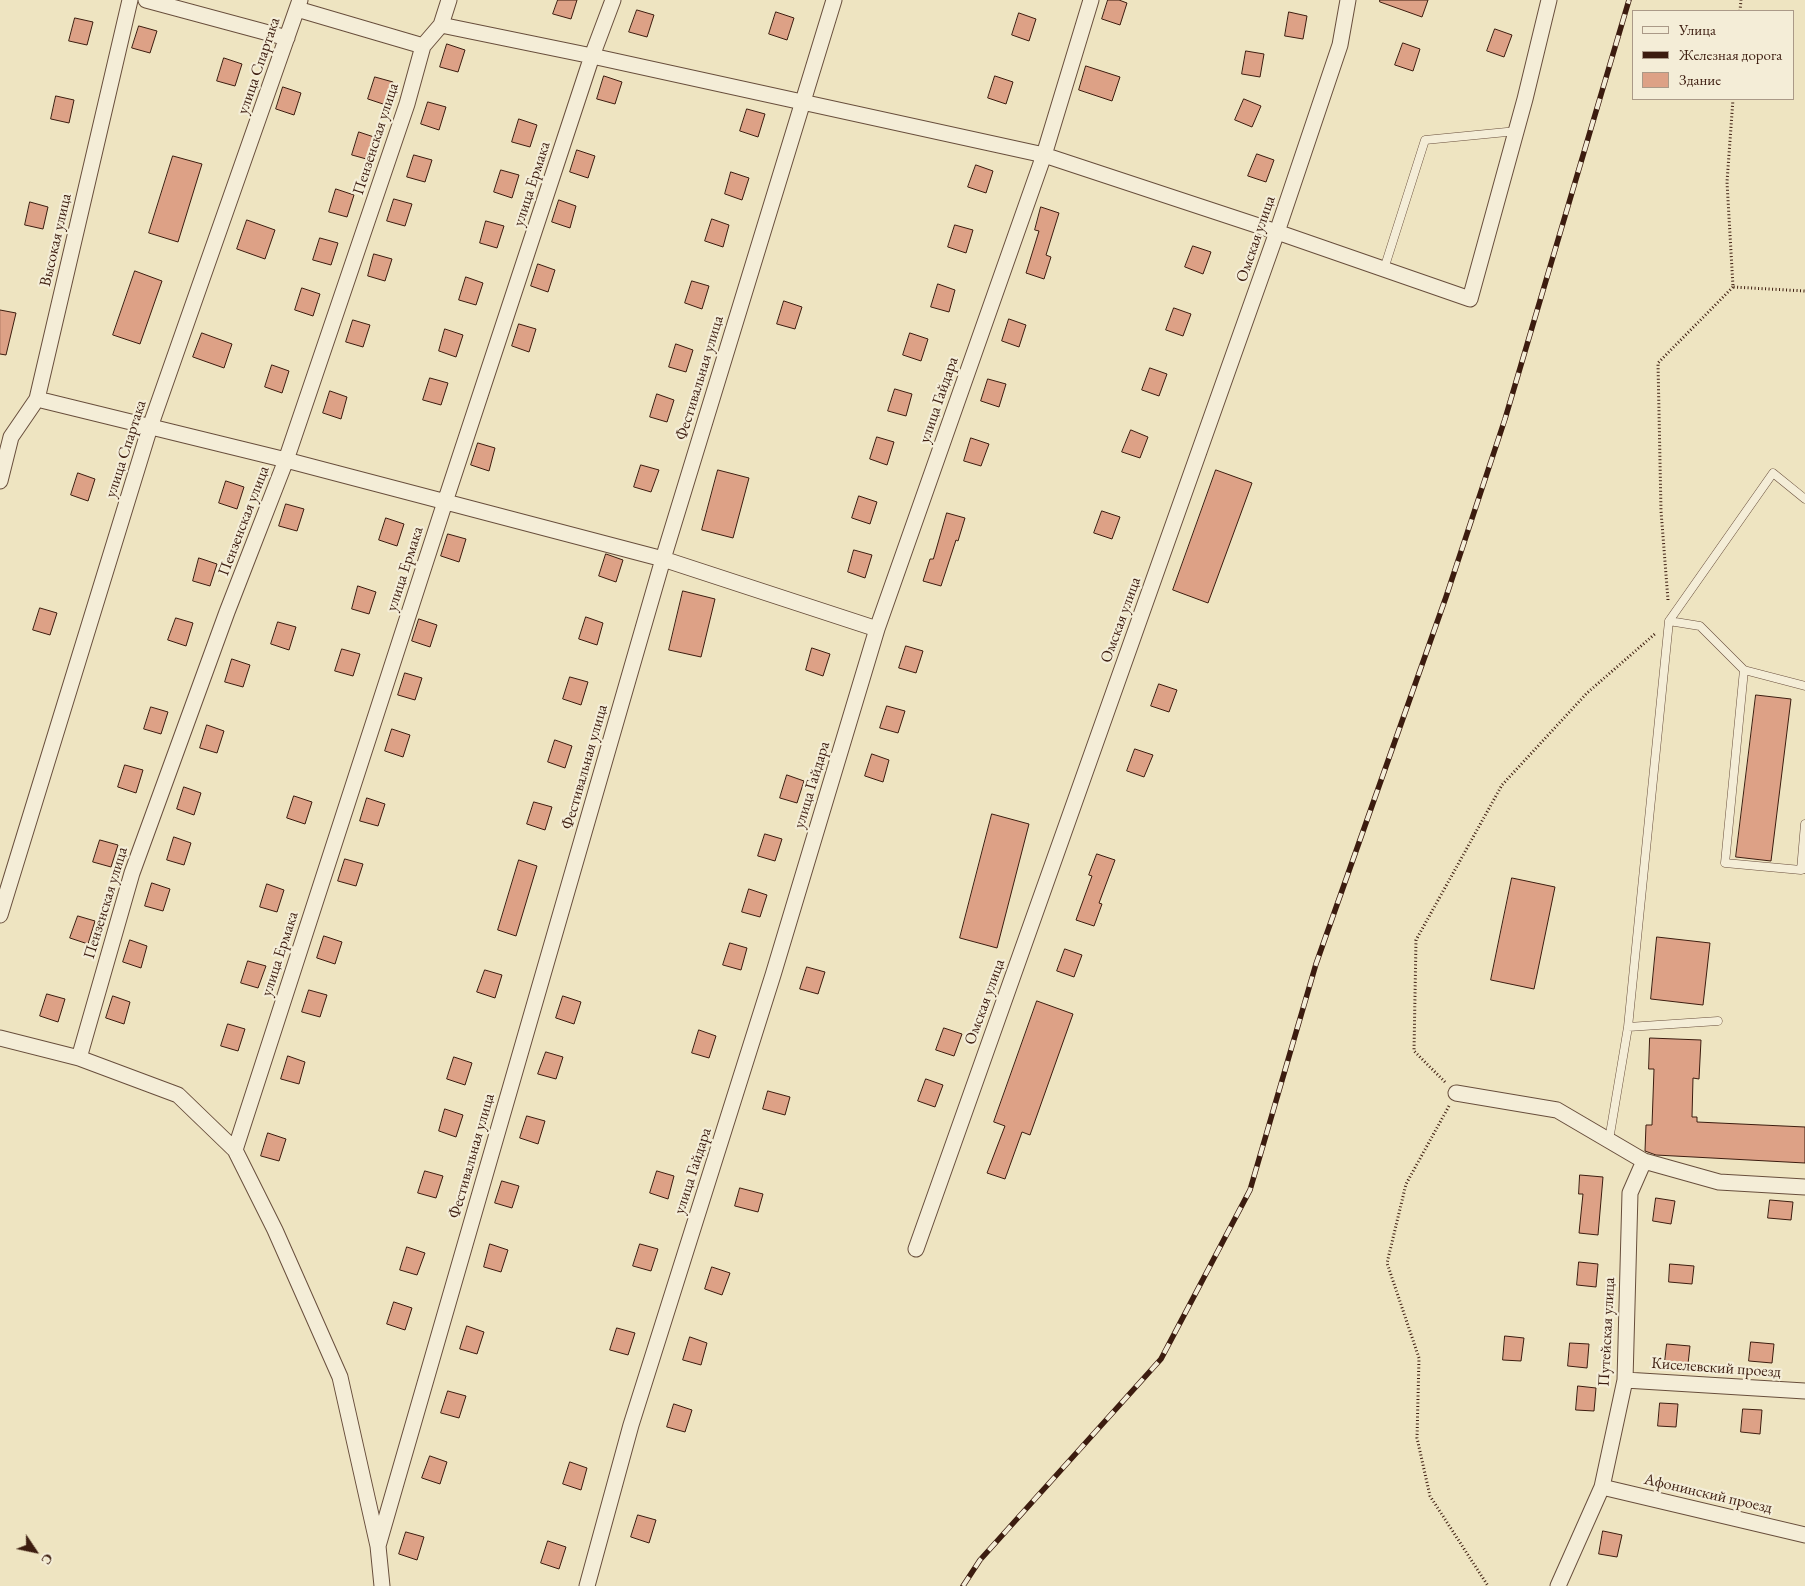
<!DOCTYPE html>
<html>
<head>
<meta charset="utf-8">
<style>
  body { margin:0 }
  #map { position:relative; width:1805px; height:1586px; overflow:hidden; background:#eee4c1; font-family:"EB Garamond",serif }
  canvas { display:block }
  .legend { position:absolute; left:1632px; top:10px; width:162px; height:90px; box-sizing:border-box; background:#f4edd7; border:1px solid #aa9987; margin:0; padding:6px 9px; list-style:none; font-size:15px; color:#3c1c0f }
  .legend li { display:flex; align-items:center; gap:10px; height:25px }
  .legend b { width:25px; border:1px solid #aa9987 }
  .north { position:absolute; left:10px; top:1526px; width:50px; height:50px; -webkit-text-stroke:4px #f4edd7; paint-order:stroke; rotate:124deg; font-size:14px; font-weight:700; line-height:20px; text-align:center; color:#3c1c0f }
  .north::after { content:''; display:block; margin:auto; width:18px; height:22px; background:#3c1c0f; clip-path:polygon(50% 0,100% 100%,50% 72%,0 100%) }
</style>
</head>
<body>
<div id="map">
<canvas width="1805" height="1586"></canvas>
<ul class="legend">
<li><b style="height:6px;background:#f4edd7"></b>Улица</li>
<li><b style="height:6px;background:#3c1c0f"></b>Железная дорога</li>
<li><b style="height:14px;background:#dda186"></b>Здание</li>
</ul>
<div class="north">С</div>
</div>
<script>
const c = document.querySelector('canvas').getContext('2d');
c.lineJoin = 'round';
function fillPath(path, color) {
  c.fillStyle = color;
  c.fill(path, 'evenodd');
}
function strokePath(path, color, width, dash) {
  c.strokeStyle = color;
  c.lineWidth = width;
  c.lineCap = dash ? 'butt' : 'round';
  c.setLineDash(dash || []);
  c.stroke(path);
}
function drawText(font, color, halo, rows, align = 'center') {
  c.font = font + ' "EB Garamond",serif';
  c.lineWidth = 4.5;
  c.setLineDash([]);
  c.textBaseline = 'middle';
  c.strokeStyle = halo;
  c.fillStyle = color;
  for (const [text, x, y, turn = 0] of rows) {
    c.save();
    c.translate(x, y);
    c.rotate((+turn || 0) * Math.PI / 180);
    c.textAlign = isNaN(turn) ? turn : align;
    if (halo) c.strokeText(text, 0, 0);
    c.fillText(text, 0, 0);
    c.restore();
  }
}
const building = new Path2D(`
  M558 0H577L571 19 553 14Z
  M1108 0H1119L1127 3 1120 25 1102 19Z
  M1380 0H1428L1422 17 1380 2Z
  M637 10 654 15 647 37 629 32Z
  M776 12 794 18 787 40 769 34Z
  M1289 12 1307 16 1303 39 1285 36Z
  M1019 13 1036 19 1029 41 1012 35Z
  M75 18 93 22 87 45 69 41Z
  M139 26 157 31 150 53 132 48Z
  M1495 29 1512 35 1504 57 1487 51Z
  M1403 43 1420 49 1413 71 1395 65Z
  M447 44 465 50 458 72 440 67Z
  M1246 51 1264 54 1260 77 1242 74Z
  M224 58 242 64 235 86 217 81Z
  M1086 66 1120 77 1112 101 1079 90Z
  M604 76 622 82 615 104 597 99Z
  M995 76 1013 82 1006 104 988 98Z
  M375 77 393 82 386 105 368 99Z
  M283 87 301 93 294 115 276 109Z
  M56 96 74 100 69 123 51 119Z
  M1244 99 1261 106 1252 127 1235 120Z
  M428 102 446 107 439 130 421 124Z
  M747 109 765 114 758 137 740 131Z
  M519 119 537 125 530 147 512 142Z
  M359 132 377 138 370 160 352 155Z
  M577 150 595 156 588 178 570 172Z
  M1257 154 1274 160 1266 182 1248 176Z
  M414 155 432 160 425 182 407 177Z
  M173 156 202 164 178 242 149 233Z
  M976 165 993 171 986 193 968 187Z
  M501 170 519 175 512 198 494 192Z
  M731 172 749 178 742 200 725 194Z
  M336 189 354 195 347 217 329 212Z
  M394 199 412 204 405 226 387 221Z
  M559 200 576 206 570 228 552 222Z
  M30 202 48 207 43 229 25 225Z
  M1041 207 1059 213 1046 255 1051 257 1044 279 1026 273 1039 231 1035 230Z
  M712 219 729 225 723 247 705 241Z
  M247 220 275 230 265 259 237 249Z
  M486 221 504 226 497 248 480 243Z
  M955 225 973 230 966 253 948 247Z
  M320 238 338 243 331 265 313 260Z
  M1193 246 1211 252 1203 274 1185 267Z
  M374 254 392 259 385 281 368 276Z
  M538 264 555 270 548 292 531 286Z
  M135 271 162 281 140 344 113 335Z
  M466 277 483 283 476 305 459 300Z
  M692 281 709 286 702 309 685 303Z
  M938 284 955 290 949 312 931 307Z
  M302 288 320 294 313 316 295 310Z
  M784 301 802 307 795 329 777 324Z
  M1174 308 1191 314 1183 336 1166 330Z
  M0 310 16 313 6 355 0 354Z
  M1009 319 1026 325 1019 347 1002 341Z
  M353 320 370 325 363 347 346 342Z
  M519 324 536 329 529 352 512 346Z
  M445 329 463 335 456 357 439 351Z
  M202 333 232 344 224 368 193 357Z
  M910 333 928 339 921 361 903 355Z
  M676 344 693 350 686 372 669 367Z
  M272 365 289 371 282 393 265 387Z
  M1150 368 1167 374 1159 396 1142 390Z
  M430 378 448 383 441 405 423 400Z
  M988 379 1006 384 999 407 981 401Z
  M895 389 912 394 906 416 888 411Z
  M330 391 347 397 341 419 323 413Z
  M657 394 674 400 667 422 650 417Z
  M1131 430 1148 437 1140 458 1122 452Z
  M877 437 894 442 887 465 870 459Z
  M971 438 989 444 981 466 964 461Z
  M478 443 495 448 489 471 471 465Z
  M641 465 659 470 651 492 634 487Z
  M718 470 749 478 733 538 702 530Z
  M1216 470 1252 483 1208 603 1173 590Z
  M78 473 95 479 88 501 71 495Z
  M226 481 244 487 237 509 219 503Z
  M859 496 877 502 870 524 852 518Z
  M286 504 304 509 297 531 279 526Z
  M1102 511 1120 517 1112 539 1094 533Z
  M947 513 965 518 958 541 956 540 941 586 923 581 930 559H933Z
  M386 518 404 524 397 546 379 540Z
  M448 534 466 539 459 562 441 556Z
  M854 550 872 555 865 578 848 572Z
  M606 554 623 560 616 582 599 576Z
  M199 558 217 564 210 586 193 581Z
  M358 586 376 592 369 614 352 609Z
  M683 591 715 599 701 657 669 650Z
  M40 608 57 613 50 635 33 630Z
  M586 617 603 623 597 645 579 639Z
  M176 618 193 623 186 646 168 640Z
  M419 619 437 625 430 647 412 641Z
  M278 622 296 627 289 650 271 644Z
  M906 646 923 651 916 673 899 668Z
  M812 648 830 654 823 676 806 670Z
  M342 649 360 654 353 676 335 671Z
  M232 659 250 665 243 687 225 682Z
  M405 673 422 678 415 700 398 695Z
  M570 677 588 682 581 705 563 699Z
  M1159 684 1177 690 1169 712 1151 706Z
  M1756 695 1791 699 1771 861 1736 857Z
  M887 706 905 711 898 733 880 728Z
  M151 707 168 712 161 734 144 729Z
  M207 725 224 731 217 753 200 748Z
  M392 729 410 735 403 757 385 751Z
  M555 740 572 746 565 768 548 762Z
  M1135 749 1153 755 1144 777 1127 771Z
  M872 754 889 760 883 782 865 776Z
  M125 765 143 770 136 793 118 787Z
  M787 775 804 781 797 803 780 798Z
  M184 787 201 793 194 815 177 809Z
  M294 796 312 802 305 824 287 818Z
  M367 798 385 804 378 826 360 821Z
  M534 802 552 807 545 830 527 824Z
  M992 814 1029 824 997 948 960 938Z
  M765 834 782 839 775 861 758 856Z
  M174 837 191 843 184 865 167 860Z
  M100 840 118 845 111 867 93 862Z
  M1097 854 1115 860 1099 903 1102 904 1094 926 1076 920 1092 876 1089 875Z
  M345 859 363 864 356 886 338 881Z
  M519 860 537 866 516 936 498 930Z
  M1512 878 1555 887 1534 989 1491 980Z
  M152 883 170 889 163 911 145 906Z
  M267 884 284 890 277 912 260 907Z
  M749 889 767 895 760 917 742 912Z
  M78 916 95 921 88 944 70 938Z
  M324 936 342 942 335 964 317 958Z
  M1657 937 1710 943 1703 1005 1651 999Z
  M130 940 147 946 141 968 123 962Z
  M730 943 747 948 741 970 723 965Z
  M1065 949 1082 955 1074 977 1057 971Z
  M248 961 266 966 258 988 241 983Z
  M807 967 825 972 818 994 800 989Z
  M485 970 502 975 495 998 477 992Z
  M309 990 327 995 320 1017 302 1012Z
  M47 994 65 999 58 1022 40 1016Z
  M113 996 130 1002 124 1024 106 1018Z
  M563 996 581 1002 574 1024 556 1018Z
  M1037 1001 1073 1014 1030 1135 1022 1132 1005 1179 987 1173 1005 1126 994 1122Z
  M228 1024 245 1029 238 1051 221 1046Z
  M944 1028 962 1034 954 1056 936 1050Z
  M699 1030 716 1036 709 1058 692 1053Z
  M1650 1038 1701 1040 1699 1079 1693 1078 1692 1117H1697V1122L1805 1127V1163L1656 1155 1645 1151 1646 1125H1652L1654 1069H1649Z
  M546 1052 563 1057 556 1079 538 1074Z
  M288 1056 305 1062 299 1084 281 1079Z
  M454 1057 472 1063 465 1085 447 1079Z
  M926 1079 943 1085 935 1107 918 1101Z
  M768 1091 790 1097 785 1115 763 1109Z
  M445 1109 463 1115 456 1137 439 1131Z
  M527 1116 545 1121 538 1144 520 1138Z
  M268 1133 286 1139 279 1161 261 1156Z
  M425 1171 443 1176 436 1198 418 1193Z
  M657 1171 674 1176 668 1199 650 1193Z
  M1580 1175 1603 1177 1598 1235 1579 1233 1583 1194H1579Z
  M502 1181 519 1186 512 1208 495 1203Z
  M740 1188 763 1194 758 1212 735 1206Z
  M1656 1198 1675 1201 1671 1224 1653 1221Z
  M1770 1200 1793 1202 1791 1220 1768 1218Z
  M490 1244 508 1250 501 1272 484 1267Z
  M640 1244 658 1249 651 1271 633 1266Z
  M407 1247 425 1253 417 1275 400 1270Z
  M1579 1262 1598 1264 1596 1287 1577 1285Z
  M1670 1264 1694 1266 1692 1284 1669 1282Z
  M712 1267 730 1273 722 1295 705 1289Z
  M394 1302 412 1308 405 1330 387 1324Z
  M467 1326 484 1332 477 1354 460 1349Z
  M617 1328 635 1333 628 1355 610 1350Z
  M1505 1336 1524 1338 1521 1361 1503 1360Z
  M690 1337 707 1343 701 1365 683 1360Z
  M1751 1342 1774 1344 1772 1363 1749 1361Z
  M1570 1343 1589 1344 1587 1368 1568 1366Z
  M1667 1344 1690 1346 1688 1364 1665 1362Z
  M1578 1386 1596 1388 1594 1411 1576 1410Z
  M448 1391 466 1396 459 1418 441 1413Z
  M1660 1403 1678 1404 1676 1427 1658 1426Z
  M674 1404 692 1410 685 1432 667 1427Z
  M1743 1409 1762 1410 1760 1434 1741 1432Z
  M430 1456 447 1462 440 1484 422 1478Z
  M570 1462 587 1468 581 1490 563 1484Z
  M638 1515 656 1520 649 1543 631 1537Z
  M1603 1531 1622 1535 1617 1557 1599 1554Z
  M406 1532 424 1537 417 1560 399 1554Z
  M548 1541 566 1547 559 1569 541 1563Z`);
fillPath(building, '#dda186');
strokePath(building, '#3c1c0f', 1);
const service = new Path2D(`
  M1384 269 1425 140 1517 131
  M1669 621 1700 626 1744 670 1805 686
  M1744 670 1725 863 1801 870
  M1805 824 1801 870 1805 869
  M1628 1027 1718 1021
  M1609 1140 1628 1027 1669 621 1773 473 1805 499`);
const minor = new Path2D(`
  M146 0 287 38
  M297 9 423 46
  M441 25 592 56 1044 155 1277 232 1470 299 1525 99 1549 0
  M37 399 286 460 663 559 877 629
  M0 481 11 437 37 399 130 0
  M0 915 150 427 300 0
  M0 1038 79 1058 178 1095 235 1150 275 1230 340 1377 378 1546 382 1586
  M79 1058 132 873 227 612 286 460 407 104 423 46 441 25 449 0
  M1456 1093 1557 1110 1644 1161 1719 1182 1805 1187
  M235 1150 445 502 592 56 613 0
  M916 1249 1277 232 1340 45 1348 0
  M1625 1380 1805 1391
  M1602 1487 1805 1535
  M378 1546 663 559 834 0
  M587 1586 631 1425 773 975 877 629 1044 155 1091 0
  M1558 1586 1602 1487 1625 1380 1630 1193 1644 1161`);
strokePath(service, '#684e3c', 9);
strokePath(minor, '#684e3c', 17);
strokePath(new Path2D(`
  M1740 11 1741 0
  M1733 99 1727 182 1733 287 1805 291
  M1668 600 1661 511 1658 363 1733 287
  M1445 1082 1414 1051 1416 940 1502 785 1587 693 1656 633
  M1449 1106 1406 1184 1387 1263 1419 1358 1417 1438 1430 1496 1488 1586`), '#3c1c0f', 3, [1, 2.5]);
strokePath(service, '#f4edd7', 8);
strokePath(minor, '#f4edd7', 15);
const rail = new Path2D(`
  M963 1586 980 1560 1161 1359 1250 1190 1316 964 1446 597 1505 419 1629 0`);
strokePath(rail, '#3c1c0f', 5.5);
strokePath(rail, '#f4edd7', 4, [11]);
drawText('16px', '#3c1c0f', '#f4edd7', [
  ["улица Спартака",259,66,-71],
  ["Пензенская улица",376,139,-72],
  ["улица Ермака",532,184,-72],
  ["Омская улица",1256,239,-71],
  ["Высокая улица",56,240,-77],
  ["Фестивальная улица",700,378,-73],
  ["улица Гайдара",939,400,-71],
  ["улица Спартака",126,449,-72],
  ["Пензенская улица",244,521,-69],
  ["улица Ермака",405,569,-72],
  ["Омская улица",1121,620,-70],
  ["Фестивальная улица",585,767,-74],
  ["улица Гайдара",812,785,-73],
  ["Пензенская улица",106,903,-73],
  ["улица Ермака",280,954,-72],
  ["Омская улица",985,1002,-70],
  ["Фестивальная улица",472,1156,-74],
  ["улица Гайдара",693,1171,-72],
  ["Путейская улица",1607,1332,-87],
  ["Киселевский проезд",1716,1368,4],
  ["Афонинский проезд",1708,1494,13]
]);
</script>
</body>
</html>
